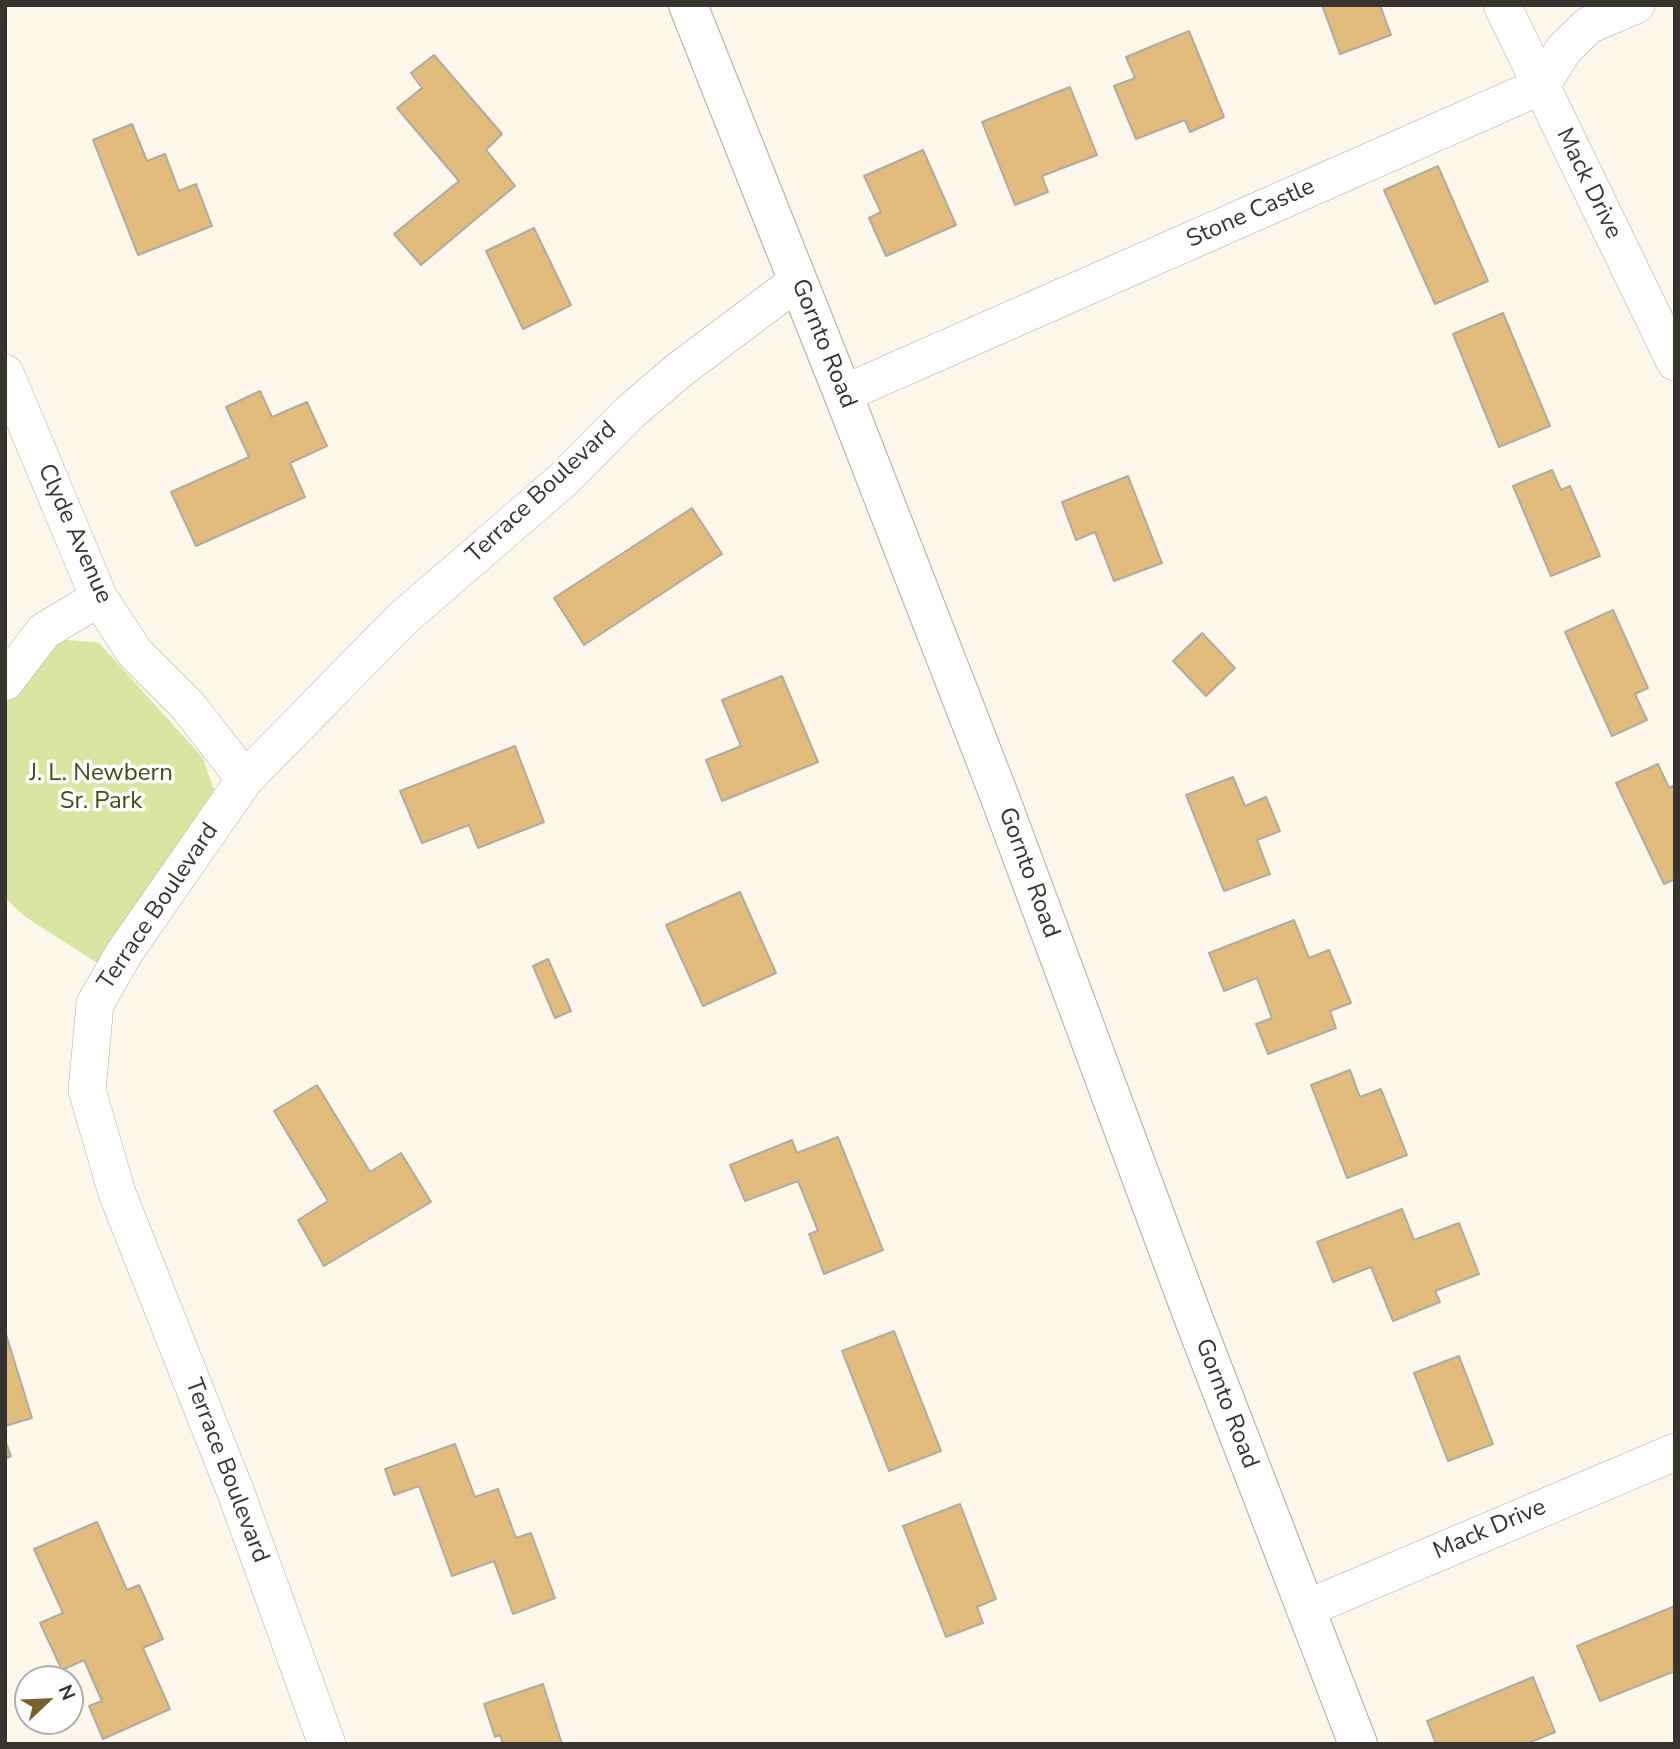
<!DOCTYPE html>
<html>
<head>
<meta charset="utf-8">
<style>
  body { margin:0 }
  #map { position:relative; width:1680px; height:1749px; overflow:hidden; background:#fdf6eb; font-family:"Nunito Sans",sans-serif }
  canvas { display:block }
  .frame { position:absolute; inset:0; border:7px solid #373430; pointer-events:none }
  .north { position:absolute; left:14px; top:1665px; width:70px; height:70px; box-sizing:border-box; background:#fff; border:2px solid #afaeac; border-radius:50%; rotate:67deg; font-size:19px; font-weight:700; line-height:28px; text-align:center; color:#373430 }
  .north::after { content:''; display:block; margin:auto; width:24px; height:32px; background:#7a5f31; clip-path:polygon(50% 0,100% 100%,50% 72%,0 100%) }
</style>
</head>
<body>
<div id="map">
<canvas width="1680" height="1749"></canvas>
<div class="frame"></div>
<div class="north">N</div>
</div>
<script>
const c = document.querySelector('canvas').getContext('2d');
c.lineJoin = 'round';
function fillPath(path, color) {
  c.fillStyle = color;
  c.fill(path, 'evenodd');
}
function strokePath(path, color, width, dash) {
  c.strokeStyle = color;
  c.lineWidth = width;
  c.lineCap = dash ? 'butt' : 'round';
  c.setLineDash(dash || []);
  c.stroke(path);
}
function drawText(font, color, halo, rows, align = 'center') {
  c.font = font + ' "Nunito Sans",sans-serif';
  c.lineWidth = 7;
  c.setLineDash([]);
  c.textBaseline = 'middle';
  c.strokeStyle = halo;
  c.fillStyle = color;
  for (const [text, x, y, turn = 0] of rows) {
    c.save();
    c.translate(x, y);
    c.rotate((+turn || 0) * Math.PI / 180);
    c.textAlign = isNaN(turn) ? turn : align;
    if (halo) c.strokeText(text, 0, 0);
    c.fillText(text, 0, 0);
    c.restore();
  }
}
fillPath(new Path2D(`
  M49 638 99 643 203 758 214 790 100 965 24 916 5 898V697Z`), '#d9e6a1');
const building = new Path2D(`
  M1322 5H1380L1391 35 1340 54Z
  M1189 31 1224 117 1190 132 1185 120 1136 139 1114 86 1135 78 1126 57Z
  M434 55 502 134 486 150 515 186 421 265 394 234 459 181 397 108 422 88 411 73Z
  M1070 87 1097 155 1042 176 1048 192 1015 205 982 122Z
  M132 124 147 161 165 154 179 191 196 184 212 226 138 255 93 140Z
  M923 150 956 225 886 256 869 218 881 212 864 176Z
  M1438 166 1488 281 1435 304 1384 190Z
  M534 228 571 305 523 329 486 251Z
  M1503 313 1550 426 1499 447 1453 334Z
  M260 391 272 417 307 402 327 446 290 463 305 497 196 546 171 492 249 457 226 407Z
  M1552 470 1561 490 1570 486 1600 556 1551 576 1513 486Z
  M1128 476 1162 563 1114 581 1095 532 1076 540 1062 502Z
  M692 508 722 554 584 645 554 598Z
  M1613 610 1648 688 1635 694 1647 720 1612 736 1565 632Z
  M1202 633 1235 668 1206 696 1173 661Z
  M782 676 818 762 722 801 706 760 741 746 722 700Z
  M515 746 544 822 478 848 469 825 422 843 400 791Z
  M1658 764 1669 788 1675 785V879L1664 884 1616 783Z
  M1233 777 1245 806 1266 797 1280 831 1257 840 1270 874 1224 891 1186 795Z
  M740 892 776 973 703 1006 666 925Z
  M1294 920 1309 958 1329 950 1351 1003 1330 1011 1336 1028 1268 1054 1256 1024 1272 1018 1257 978 1224 991 1209 953Z
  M548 959 571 1011 555 1018 533 966Z
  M1350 1070 1360 1097 1381 1089 1407 1155 1347 1178 1311 1085Z
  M317 1085 370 1172 401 1153 431 1202 324 1266 298 1220 328 1201 274 1111Z
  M838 1137 883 1250 824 1274 809 1234 818 1231 798 1181 745 1201 730 1165 792 1140 797 1153Z
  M1402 1209 1414 1240 1459 1223 1479 1274 1435 1291 1440 1302 1393 1321 1371 1267 1333 1282 1317 1242Z
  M5 1331 32 1418 5 1426Z
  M894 1331 941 1451 889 1471 842 1351Z
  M1459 1356 1493 1444 1448 1461 1414 1373Z
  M5 1440 11 1456 5 1459Z
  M455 1444 475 1497 498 1489 516 1538 531 1533 555 1598 513 1614 494 1561 452 1576 419 1486 394 1495 385 1469Z
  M960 1504 996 1599 977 1607 983 1623 946 1637 903 1526Z
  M97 1522 127 1590 139 1585 163 1639 143 1648 170 1709 103 1739 89 1706 102 1701 84 1660 62 1670 40 1623 63 1613 34 1549Z
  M1675 1606V1671L1600 1701 1577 1646Z
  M1533 1677 1555 1732 1526 1744H1436L1427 1721Z
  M543 1684 562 1744H503L500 1735 495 1737 484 1704Z`);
fillPath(building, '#e2bc7c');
strokePath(building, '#b2aba0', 2);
const street = new Path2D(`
  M1502 5 1675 362
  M5 373 99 598 135 653 188 706 245 779
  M843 394 1541 86 1564 49 1589 25 1636 5
  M5 682 44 631 99 598
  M1305 1609 1675 1452
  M327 1744 236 1493 117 1193 87 1090 95 1004 124 953 245 779 402 619 565 478 629 413 678 371 798 281`);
const secondary = new Path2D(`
  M688 5 843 394 999 795 1193 1317 1358 1744`);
strokePath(street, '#b2aba0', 38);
strokePath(secondary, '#b2aba0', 40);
strokePath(street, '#fff', 37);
strokePath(secondary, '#fff', 38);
drawText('24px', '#373430', '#fff', [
  ["Mack Drive",1588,184,64],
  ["Stone Castle",1251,214,-24],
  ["Gornto Road",823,344,68],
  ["Terrace Boulevard",542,493,-43],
  ["Clyde Avenue",74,534,66],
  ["Gornto Road",1028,873,70],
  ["Terrace Boulevard",159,907,-56],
  ["Gornto Road",1226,1404,69],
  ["Terrace Boulevard",226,1471,69],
  ["Mack Drive",1490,1530,-23]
]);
drawText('24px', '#434b17', '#fff', [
  ["J. L. Newbern",101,774],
  ["Sr. Park",101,802]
]);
</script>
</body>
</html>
